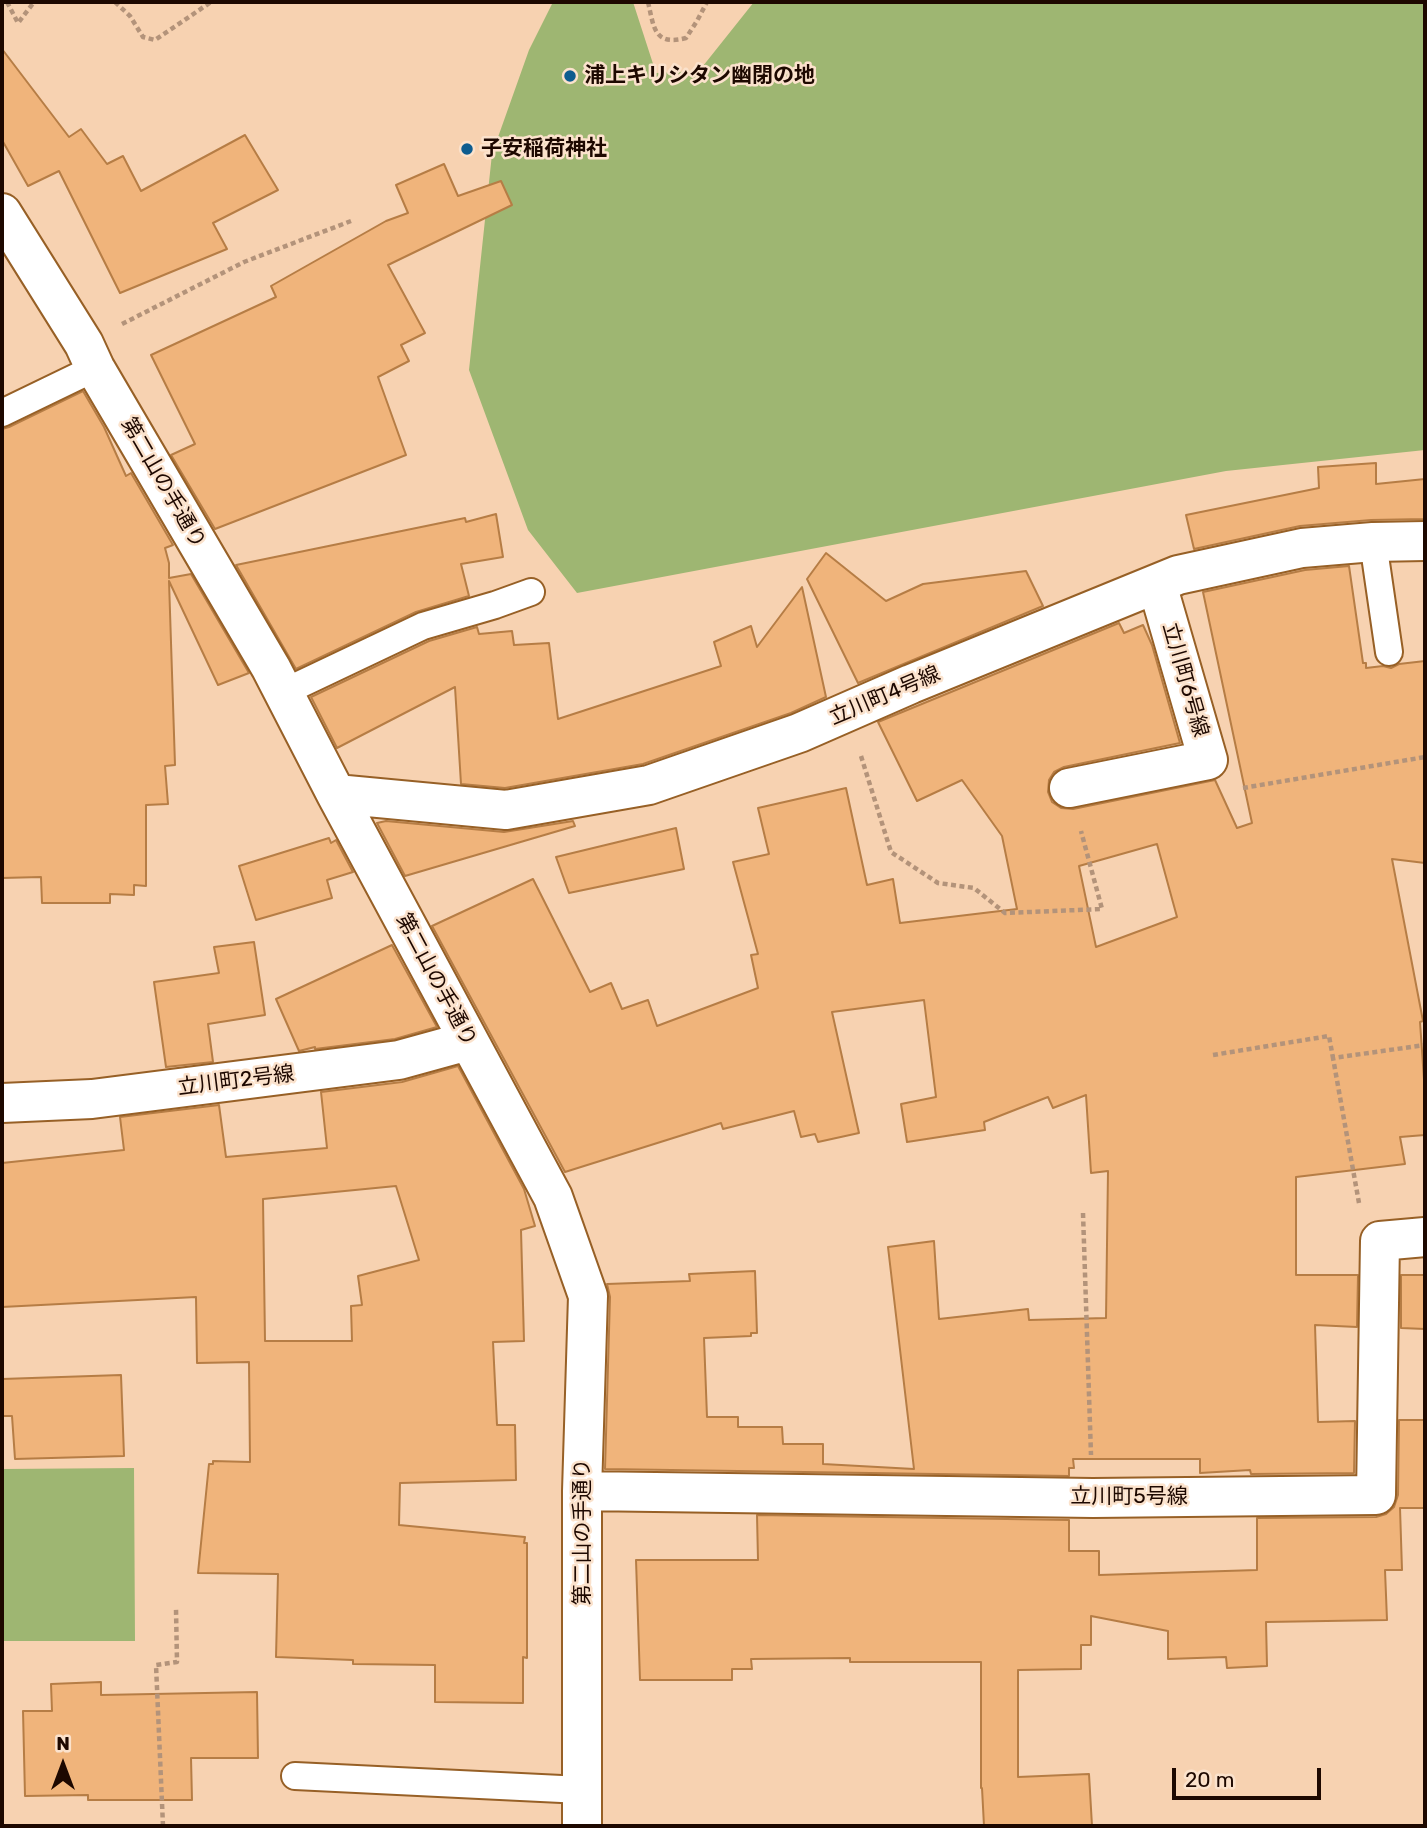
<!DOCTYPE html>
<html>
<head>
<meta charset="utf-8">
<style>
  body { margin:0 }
  #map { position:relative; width:1427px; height:1828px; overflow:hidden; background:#f7d2b1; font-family:Rubik,sans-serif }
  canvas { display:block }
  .frame { position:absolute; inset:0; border:4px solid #1d0800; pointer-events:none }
  .north { position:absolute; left:28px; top:1730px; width:70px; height:70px; -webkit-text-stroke:5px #fbe2cc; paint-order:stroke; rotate:0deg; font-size:19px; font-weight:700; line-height:28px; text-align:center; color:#1d0800 }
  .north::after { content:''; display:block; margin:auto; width:24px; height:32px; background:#1d0800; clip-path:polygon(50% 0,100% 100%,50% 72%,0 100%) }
  .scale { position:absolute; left:1172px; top:1768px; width:149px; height:32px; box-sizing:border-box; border:4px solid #1d0800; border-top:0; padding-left:9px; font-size:21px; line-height:24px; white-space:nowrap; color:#1d0800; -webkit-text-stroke:5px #fbe2cc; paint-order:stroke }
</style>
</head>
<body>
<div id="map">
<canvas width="1427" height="1828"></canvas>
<div class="frame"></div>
<div class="north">N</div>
<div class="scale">20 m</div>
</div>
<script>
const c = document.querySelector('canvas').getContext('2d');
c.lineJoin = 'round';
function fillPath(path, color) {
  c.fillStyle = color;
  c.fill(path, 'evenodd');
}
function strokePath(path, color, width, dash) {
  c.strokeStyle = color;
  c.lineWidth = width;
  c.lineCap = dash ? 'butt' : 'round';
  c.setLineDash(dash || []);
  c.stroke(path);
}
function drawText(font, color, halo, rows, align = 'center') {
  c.font = font + ' Rubik,"Noto Sans JP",sans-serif';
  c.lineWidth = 5;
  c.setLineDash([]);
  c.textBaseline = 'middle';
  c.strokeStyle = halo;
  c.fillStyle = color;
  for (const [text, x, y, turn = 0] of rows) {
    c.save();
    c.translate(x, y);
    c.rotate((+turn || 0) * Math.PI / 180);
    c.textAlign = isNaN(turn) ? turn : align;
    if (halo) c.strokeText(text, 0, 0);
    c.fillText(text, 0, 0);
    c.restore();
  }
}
fillPath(new Path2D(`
  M553 2H633L656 73 699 71 754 2H1425V450L1226 471 577 593 528 530 469 370 492 154 529 50Z
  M134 1468 135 1641H2V1469Z`), '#9eb672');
const building = new Path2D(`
  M2 49 69 137 81 129 107 164 123 156 141 191 245 135 278 190 213 223 227 249 120 293 59 171 28 186 2 140Z
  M444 164 458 196 501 181 512 205 388 265 425 333 401 345 409 361 378 377 406 455 215 529 171 455 195 444 151 355 276 297 271 286 386 221 408 213 396 185Z
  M83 391 104 427 126 476 131 473 173 545 165 548 169 563V578L191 574 249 673 218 685 169 581 175 765 165 766 168 804 146 805V886L134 885V895L110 894V903H42L41 877 2 878V429L9 427Z
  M1376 463V484L1425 479V519L1371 520 1300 526 1194 549 1186 515 1319 488 1318 467Z
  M496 514 503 557 461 564 469 596 416 612 296 669 236 565 465 518 466 522Z
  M826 553 886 601 923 584 1026 571 1043 606 858 683 807 579Z
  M1349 566 1363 663H1366V668L1383 666 1391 668 1399 664 1425 661V863L1392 859 1423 1021 1420 1022 1425 1094V1135L1400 1137 1405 1164 1296 1177V1275H1358L1357 1327 1315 1325 1318 1422 1355 1421 1354 1473 1251 1474 1250 1470 1200 1473V1459H1073L1074 1468H1069V1476L605 1469 610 1297 607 1284 690 1281 689 1274 755 1271 757 1333H751V1336L704 1338 707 1417H738V1427H782L783 1444H823V1464L914 1469 888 1247 934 1241 939 1319 1028 1309 1029 1320 1106 1318 1108 1171 1091 1173 1086 1095 1053 1108 1048 1097 984 1122 985 1130 907 1142 901 1104 936 1097 924 1000 832 1012 859 1133 818 1142 815 1134 801 1137 794 1111 723 1129 721 1123 565 1172 432 926 533 879 590 992 611 983 622 1009 648 1000 657 1026 758 988 751 955 758 954 733 862 769 854 758 808 846 788 867 885 893 879 900 923 1017 909 1002 836 962 780 917 801 878 722 1119 623 1124 633 1143 625 1152 645 1180 743 1064 767 1054 772 1049 780 1048 792 1052 802 1061 808 1073 809 1215 780 1237 828 1252 823 1203 592 1305 570ZM1157 844 1177 917 1096 947 1079 866Z
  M802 587 826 697 791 713 643 764 505 788 461 784 455 687 337 748 311 697 429 641 477 627 479 634 512 631 514 645 549 643 558 719 721 666 714 642 751 626 757 647Z
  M386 821 504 832 573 821 575 826 405 876 377 823Z
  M676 828 684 869 569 893 556 857Z
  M329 838 331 843 336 840 353 872 327 880 332 898 256 920 239 866Z
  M254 942 265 1015 208 1024 213 1062 166 1067 154 982 219 973 214 947Z
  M392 945 437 1027 395 1039 315 1049V1047L299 1051 276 999Z
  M458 1066 524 1189 535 1226 521 1230 524 1341 493 1342 497 1425H515L516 1480 400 1483 399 1525 525 1537 524 1543H527V1658L523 1657V1703L435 1702V1665L353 1664V1660L276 1657 278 1574 198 1573 209 1464H213V1461L250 1462 249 1362 197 1363 196 1297 2 1307V1163L124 1150 120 1117 219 1105 226 1157 327 1148 321 1092 402 1082ZM396 1186 419 1260 358 1276 362 1305 351 1306 352 1341H265L263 1199Z
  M1401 1275H1425V1329L1401 1328Z
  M121 1375 124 1456 15 1459 12 1416H2V1379Z
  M1399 1420H1425V1508H1400L1402 1570H1385L1387 1620 1266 1622 1267 1666 1227 1668 1226 1657 1168 1659V1631L1091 1616V1645H1081V1669L1018 1670V1777L1089 1774 1092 1826H984L982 1788H981V1662H850V1658L751 1659 752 1669H732V1680H640L636 1560H758L757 1515 1069 1520V1551H1099V1575L1257 1570V1518L1376 1517 1386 1514 1394 1507 1398 1495Z
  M101 1682V1695L257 1692 258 1758H191L192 1800H88V1795L25 1796 23 1711H52L51 1684Z`);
fillPath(building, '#f0b47b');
strokePath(building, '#b67d45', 2);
const service = new Path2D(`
  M2 413 95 368
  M1373 542 1389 652
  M284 692 423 626 495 605 531 592
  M295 1776 582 1790`);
const minor = new Path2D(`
  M2 213 84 344 95 368 271 668 336 794 553 1197 588 1296 582 1491V1826
  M1069 788 1208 760 1157 584
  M336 794 506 810 649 785 799 733 911 684 1178 575 1302 548 1373 542 1425 541
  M2 1103 92 1099 399 1060 468 1041
  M582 1491 1093 1498 1376 1495 1380 1241 1425 1237`);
strokePath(service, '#976026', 30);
strokePath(minor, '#976026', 42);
strokePath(new Path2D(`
  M7 2 18 23 34 2
  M115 2 130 16 143 37 155 40 211 2
  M648 2C654 28 654 46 686 38L697 21 707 2
  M122 324 244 262 351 221
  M861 756 891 852 938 883 974 888 1005 913 1102 909 1081 831
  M1243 788 1425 757
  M1213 1055 1329 1036 1333 1058
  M1359 1203 1333 1058 1425 1045
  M1083 1213 1091 1455
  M163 1826 156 1665 177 1662 176 1609`), '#b3937a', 4.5, [5, 3.5]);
strokePath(service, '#fff', 26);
strokePath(minor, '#fff', 38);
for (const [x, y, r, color] of [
  [570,76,7,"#0d5c8f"],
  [467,149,7,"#0d5c8f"]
]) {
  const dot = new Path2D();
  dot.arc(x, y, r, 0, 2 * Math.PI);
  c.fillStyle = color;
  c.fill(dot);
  strokePath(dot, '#fbe2cc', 2.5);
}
drawText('bold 21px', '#1d0800', '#fbe2cc', [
  ["浦上キリシタン幽閉の地",584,76],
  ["子安稲荷神社",481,149]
], 'left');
drawText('21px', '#1d0800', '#fbe2cc', [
  ["第二山の手通り",163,483,60],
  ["立川町6号線",1185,680,74],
  ["立川町4号線",885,696,-23],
  ["第二山の手通り",436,980,62],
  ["立川町2号線",236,1081,-7],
  ["立川町5号線",1129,1497],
  ["第二山の手通り",583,1532,-90]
]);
</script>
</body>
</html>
